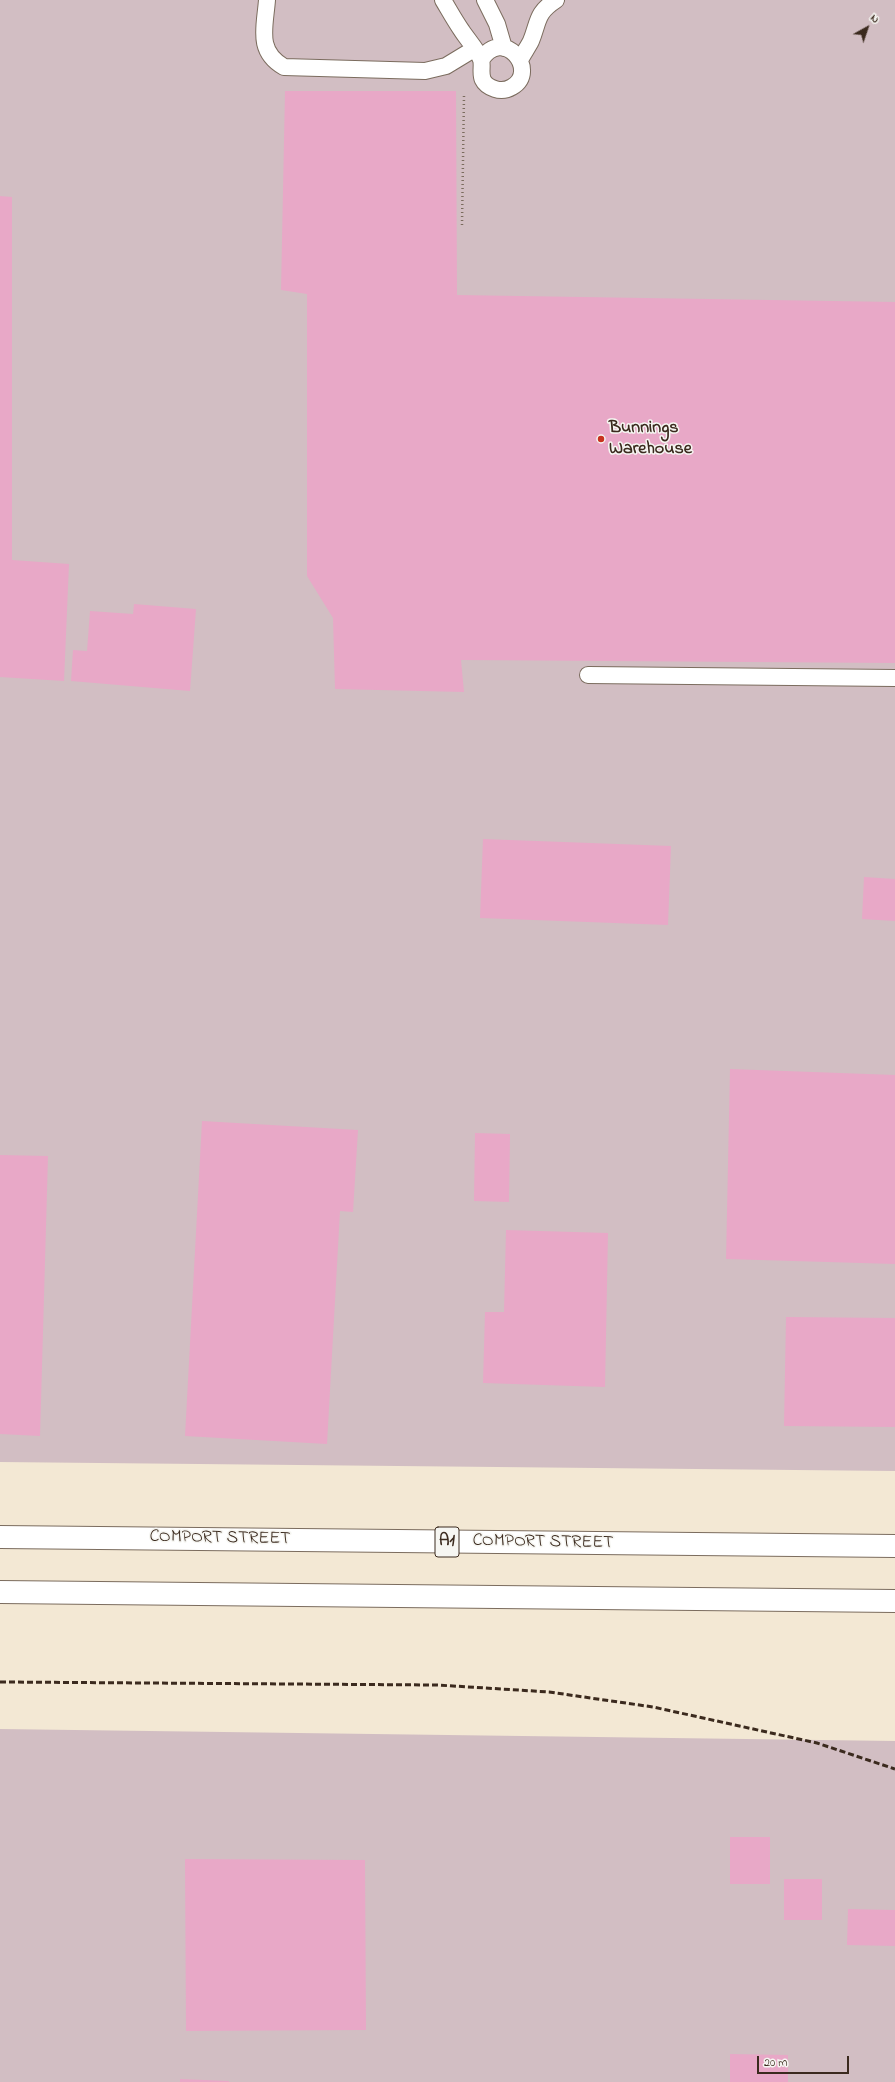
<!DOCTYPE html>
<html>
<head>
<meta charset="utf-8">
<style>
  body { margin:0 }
  #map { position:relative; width:895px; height:2082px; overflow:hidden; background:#f3e8d4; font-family:"Indie Flower",sans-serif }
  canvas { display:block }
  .north { position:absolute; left:847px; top:8px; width:40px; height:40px; -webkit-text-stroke:3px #f6f6f2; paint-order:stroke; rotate:40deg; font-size:11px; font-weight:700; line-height:16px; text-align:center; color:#3b2a1e }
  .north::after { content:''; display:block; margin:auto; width:14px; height:18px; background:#3b2a1e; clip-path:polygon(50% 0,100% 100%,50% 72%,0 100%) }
  .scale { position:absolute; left:757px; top:2056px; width:92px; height:18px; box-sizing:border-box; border:2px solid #3b2a1e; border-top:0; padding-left:5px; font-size:12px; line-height:14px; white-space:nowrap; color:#3b2a1e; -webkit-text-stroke:3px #f6f6f2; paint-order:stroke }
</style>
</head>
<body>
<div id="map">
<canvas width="895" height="2082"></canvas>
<div class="north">N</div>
<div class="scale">20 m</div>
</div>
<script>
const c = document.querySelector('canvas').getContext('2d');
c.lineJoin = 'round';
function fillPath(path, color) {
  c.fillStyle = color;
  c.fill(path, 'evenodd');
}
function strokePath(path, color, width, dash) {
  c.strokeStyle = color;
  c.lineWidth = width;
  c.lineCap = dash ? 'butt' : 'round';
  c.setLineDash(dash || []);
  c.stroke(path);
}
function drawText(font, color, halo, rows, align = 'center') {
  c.font = font + ' "Indie Flower",sans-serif';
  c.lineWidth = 3;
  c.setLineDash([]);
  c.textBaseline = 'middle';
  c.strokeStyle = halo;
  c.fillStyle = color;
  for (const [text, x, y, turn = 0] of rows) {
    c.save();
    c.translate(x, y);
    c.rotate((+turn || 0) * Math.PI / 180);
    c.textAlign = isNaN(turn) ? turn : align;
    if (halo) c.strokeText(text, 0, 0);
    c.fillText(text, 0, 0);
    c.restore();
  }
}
fillPath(new Path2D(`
  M0 0H895V1471L0 1462Z
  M0 1729 895 1741V2082H0Z`), '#d2bec3');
fillPath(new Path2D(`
  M285 91H456L457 295 895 302V663L461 660 464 692 335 689 333 618 307 576V294L281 290Z
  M0 196 12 197V560L69 564 64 681 0 677Z
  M134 604 196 609 190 691 71 681 73 650 87 651 90 611 133 614Z
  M483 839 671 846 668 925 480 918Z
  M864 877 895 879V921L862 919Z
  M730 1069 895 1075V1264L726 1259Z
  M202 1121 358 1130 353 1212 340 1211 327 1444 185 1436Z
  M475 1133 510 1134 509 1202 474 1201Z
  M0 1155 48 1156 40 1436 0 1434Z
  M506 1230 608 1233 605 1387 483 1383 485 1312H504Z
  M786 1317 895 1318V1427L784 1426Z
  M730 1837H770V1884H730Z
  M185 1859 365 1860 366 2030 186 2031Z
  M784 1879H822V1920H784Z
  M848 1909 895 1910V1946L847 1945Z
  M730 2054 788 2055V2082H730Z
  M180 2079 229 2081V2082H180Z`), '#e8a8c7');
const lane = new Path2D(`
  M267 0C265 27 256 51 284 67L425 71 446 66 474 49
  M443 0C449 10 455 21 462 31 468 40 477 50 481 59 484 69 475 82 495 89 501 91 507 90 512 87 540 71 503 25 481 60
  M485 0 497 24 504 48
  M520 60C523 54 528 47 531 41 539 21 536 13 556 0
  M588 675 895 678`);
const highway = new Path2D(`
  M0 1537 895 1546
  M0 1592 895 1601`);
strokePath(lane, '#7b6c5e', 18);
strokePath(highway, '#7b6c5e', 24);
strokePath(new Path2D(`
  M462 225 464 95`), '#7b6c5e', 2.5, [1, 3]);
strokePath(lane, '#fff', 16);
strokePath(highway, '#fff', 22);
strokePath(new Path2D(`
  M0 1682 437 1685 549 1692 653 1707 817 1743 895 1769`), '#3b2a1e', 3, [6, 3]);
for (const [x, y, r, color] of [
  [601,439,4,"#c8321e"]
]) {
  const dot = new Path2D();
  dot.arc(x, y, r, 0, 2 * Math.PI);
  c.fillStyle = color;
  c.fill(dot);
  strokePath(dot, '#f6f6f2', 1.5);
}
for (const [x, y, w] of [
  [447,1542,24]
]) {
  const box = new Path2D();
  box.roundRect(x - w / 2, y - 15, w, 30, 3);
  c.fillStyle = '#f6f6f2';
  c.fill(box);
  strokePath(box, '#3b2a1e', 1);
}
drawText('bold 17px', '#3b2a1e', null, [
  ["A1",447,1542]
]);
drawText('bold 18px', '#3b2a1e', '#f6f6f2', [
  ["Bunnings",609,429],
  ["Warehouse",609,450]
], 'left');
drawText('18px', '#3b2a1e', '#f6f6f2', [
  ["COMPORT STREET",220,1539,1],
  ["COMPORT STREET",543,1543,1]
]);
</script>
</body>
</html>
